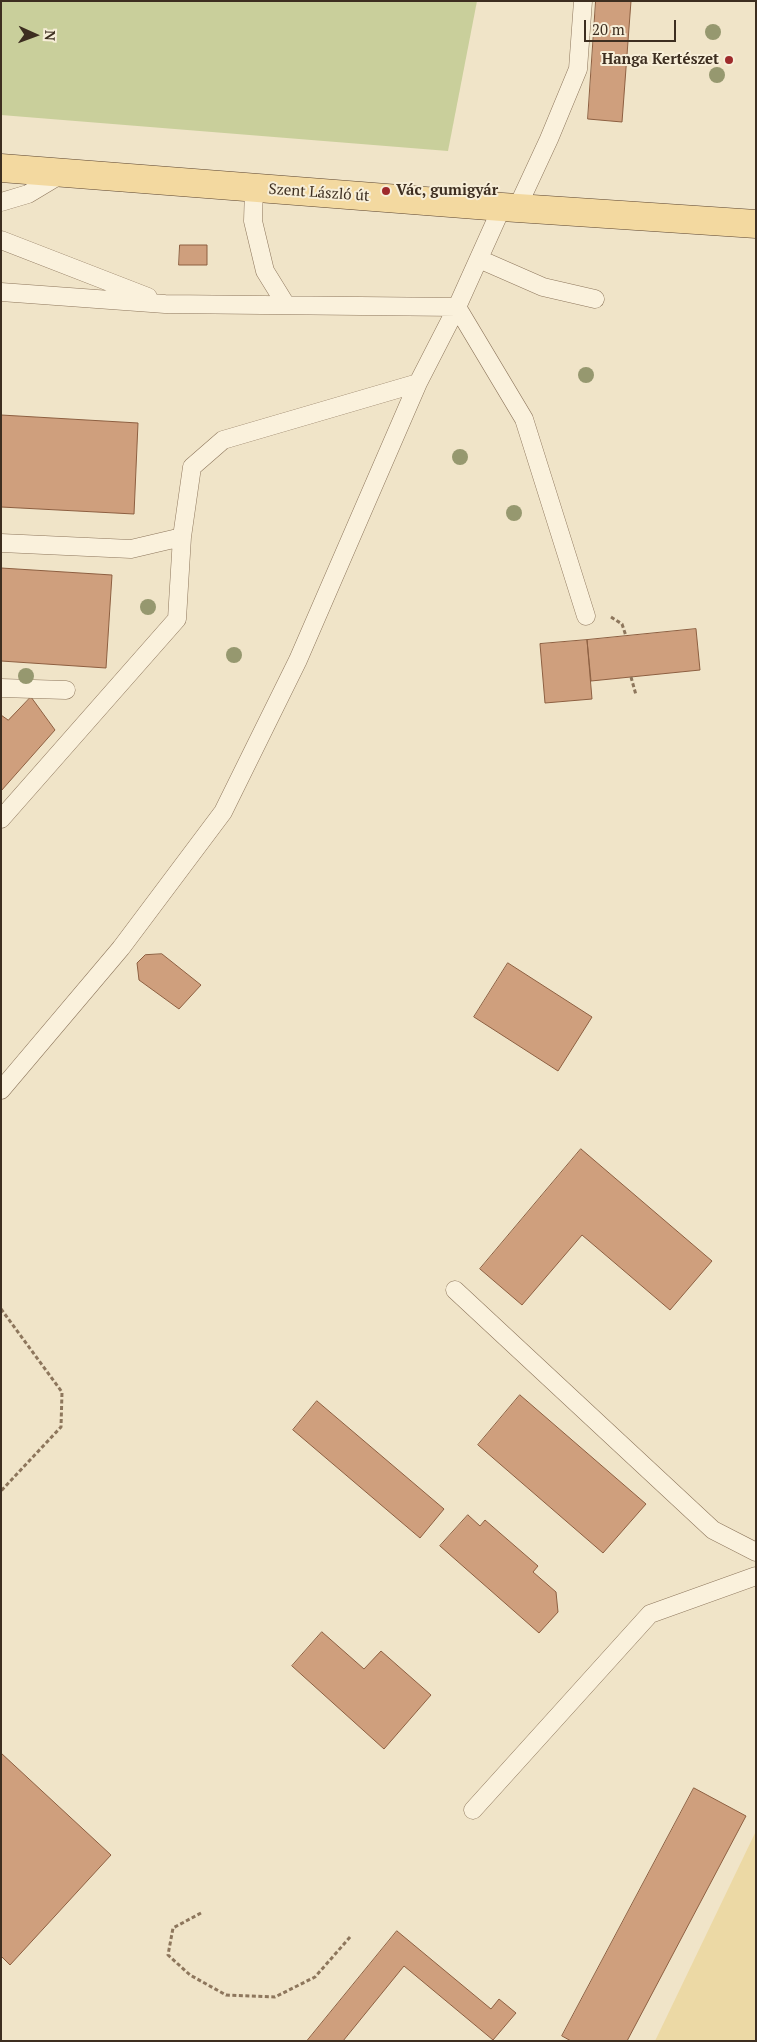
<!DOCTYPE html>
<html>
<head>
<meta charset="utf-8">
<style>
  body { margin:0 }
  #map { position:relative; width:757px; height:2042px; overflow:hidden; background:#f0e4c8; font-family:"PT Serif",serif }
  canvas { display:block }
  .frame { position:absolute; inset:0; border:2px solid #3d2e20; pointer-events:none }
  .north { position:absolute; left:10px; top:10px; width:50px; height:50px; -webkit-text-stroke:4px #f7eed8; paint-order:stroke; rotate:92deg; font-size:14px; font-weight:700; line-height:20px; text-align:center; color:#3d2e20 }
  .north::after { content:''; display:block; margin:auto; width:18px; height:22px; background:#3d2e20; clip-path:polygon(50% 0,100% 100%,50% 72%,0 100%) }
  .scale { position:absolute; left:584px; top:20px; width:92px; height:22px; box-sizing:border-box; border:2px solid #3d2e20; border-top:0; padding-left:6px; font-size:15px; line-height:18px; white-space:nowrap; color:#3d2e20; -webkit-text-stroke:4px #f7eed8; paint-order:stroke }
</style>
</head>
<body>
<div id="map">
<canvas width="757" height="2042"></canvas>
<div class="frame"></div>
<div class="north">N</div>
<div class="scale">20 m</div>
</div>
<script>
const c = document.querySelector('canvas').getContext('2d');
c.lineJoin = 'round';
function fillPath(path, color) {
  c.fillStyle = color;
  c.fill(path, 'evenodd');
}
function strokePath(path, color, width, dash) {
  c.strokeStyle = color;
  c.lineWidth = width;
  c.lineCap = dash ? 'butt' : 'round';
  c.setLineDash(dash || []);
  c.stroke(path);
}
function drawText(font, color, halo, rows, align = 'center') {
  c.font = font + ' "PT Serif",serif';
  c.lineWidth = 4;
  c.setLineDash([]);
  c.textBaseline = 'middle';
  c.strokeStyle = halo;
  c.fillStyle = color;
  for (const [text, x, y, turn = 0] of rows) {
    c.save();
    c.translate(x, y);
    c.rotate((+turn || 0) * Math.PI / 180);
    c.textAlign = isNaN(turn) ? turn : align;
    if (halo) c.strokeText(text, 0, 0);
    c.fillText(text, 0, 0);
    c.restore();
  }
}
fillPath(new Path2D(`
  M1 1H477L448 151 1 115Z`), '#c9cf9b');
fillPath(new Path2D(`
  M756 1831V2041H655Z`), '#ecd9a5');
const building = new Path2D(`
  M596 1H631L622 122 588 119Z
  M180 245H207V265H179Z
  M1 415 138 423 134 514 1 507Z
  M1 568 112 575 106 668 1 661Z
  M696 629 700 670 591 681 587 640Z
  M587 640 592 699 545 703 540 644Z
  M31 697 55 730 1 791V715L8 720Z
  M162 954 201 985 179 1009 139 980 137 963 145 955Z
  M508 963 592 1017 558 1071 474 1017Z
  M581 1149 712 1261 670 1310 582 1235 522 1305 480 1269Z
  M520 1395 646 1504 603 1553 478 1445Z
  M317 1401 444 1509 420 1538 293 1430Z
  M468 1515 480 1526 485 1520 538 1566 533 1572 556 1592 558 1612 539 1633 440 1546Z
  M322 1632 364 1669 381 1651 431 1695 384 1749 292 1666Z
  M1 1753 111 1855 10 1965 1 1956Z
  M694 1788 746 1816 627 2041H571L562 2036Z
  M397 1931 491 2009 499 1999 516 2013 493 2040 404 1966 343 2041H307Z`);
fillPath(building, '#cf9f7d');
strokePath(building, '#8d5f41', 1);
const lane = new Path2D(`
  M254 188 253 221 265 271 286 305
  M1 202 28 194 63 173
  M517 208 549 139 578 69 583 1
  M1 240 148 297
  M479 259 543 287 595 299
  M1 292 165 304 457 307 524 419 586 616
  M1 543 131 549 182 537 192 467 223 440 418 383
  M1 688 66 690
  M1 819 177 619 182 537
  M1 1090 121 948 223 812 298 660 418 383 457 307 502 207
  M455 1290 713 1530 756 1552
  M473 1810 650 1614 756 1576`);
const primary = new Path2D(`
  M1 168 502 207 756 224`);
strokePath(lane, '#8d765c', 19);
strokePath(primary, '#5b4430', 29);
strokePath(new Path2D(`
  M611 617 622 624 626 636
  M631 677 636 695
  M1 1309 62 1392 61 1427 1 1491
  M201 1913 173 1928 168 1955 190 1975 226 1995 275 1997 315 1977 351 1936`), '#8d765c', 3, [4, 2.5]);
strokePath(lane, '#faf1dc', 18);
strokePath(primary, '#f3d9a0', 28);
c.fillStyle = '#96986f';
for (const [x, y] of [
  [713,32],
  [717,75],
  [586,375],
  [460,457],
  [514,513],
  [148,607],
  [234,655],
  [26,676]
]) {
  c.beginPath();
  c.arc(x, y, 8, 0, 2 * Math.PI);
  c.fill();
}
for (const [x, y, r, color] of [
  [729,60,5,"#9e2a2b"],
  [386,191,5,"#9e2a2b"]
]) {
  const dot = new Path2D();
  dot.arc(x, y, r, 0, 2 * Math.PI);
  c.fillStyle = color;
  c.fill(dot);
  strokePath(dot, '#f7eed8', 2);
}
drawText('bold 15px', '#3d2e20', '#f7eed8', [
  ["Hanga Kertészet",719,60],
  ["Vác, gumigyár",396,191,"left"]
], 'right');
drawText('15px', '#3d2e20', '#f7eed8', [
  ["Szent László út",319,193,4]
]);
</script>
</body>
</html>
